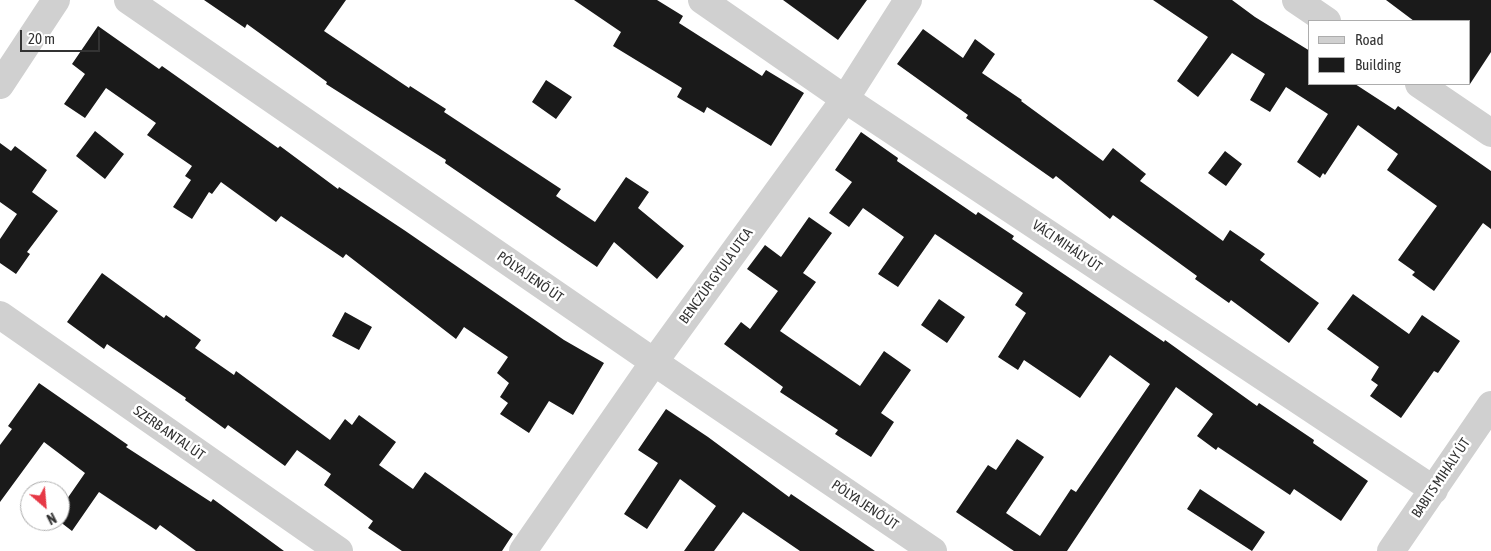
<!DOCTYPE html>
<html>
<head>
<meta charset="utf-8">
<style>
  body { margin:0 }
  #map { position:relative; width:1491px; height:551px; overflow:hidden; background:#fff; font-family:"Asap Condensed",sans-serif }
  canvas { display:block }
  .legend { position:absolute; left:1308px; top:20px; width:162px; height:65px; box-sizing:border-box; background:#fff; border:1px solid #adadad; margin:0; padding:6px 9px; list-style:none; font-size:15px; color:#333 }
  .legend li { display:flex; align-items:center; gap:10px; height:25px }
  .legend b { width:25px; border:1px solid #adadad }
  .north { position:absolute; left:20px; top:481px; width:50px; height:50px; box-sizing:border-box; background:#fff; border:1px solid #adadad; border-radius:50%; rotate:153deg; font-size:14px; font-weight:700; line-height:20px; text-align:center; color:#333 }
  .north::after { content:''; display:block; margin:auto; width:18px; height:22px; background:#e63946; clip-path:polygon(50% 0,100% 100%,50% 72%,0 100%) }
  .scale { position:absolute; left:20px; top:30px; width:80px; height:22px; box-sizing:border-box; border:2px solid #333; border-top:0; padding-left:6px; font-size:15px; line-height:18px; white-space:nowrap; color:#333; -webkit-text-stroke:4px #fff; paint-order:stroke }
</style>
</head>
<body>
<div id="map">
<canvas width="1491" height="551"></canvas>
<ul class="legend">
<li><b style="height:6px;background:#d0d0d0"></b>Road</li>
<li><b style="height:14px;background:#1a1a1a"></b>Building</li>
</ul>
<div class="north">N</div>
<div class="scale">20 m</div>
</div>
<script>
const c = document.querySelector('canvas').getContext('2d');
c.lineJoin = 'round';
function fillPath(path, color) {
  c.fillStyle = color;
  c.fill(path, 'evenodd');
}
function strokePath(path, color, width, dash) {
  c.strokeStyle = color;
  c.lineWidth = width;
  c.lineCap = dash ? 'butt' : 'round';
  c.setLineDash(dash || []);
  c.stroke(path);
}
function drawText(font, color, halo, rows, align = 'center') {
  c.font = font + ' "Asap Condensed",sans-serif';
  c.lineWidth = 5;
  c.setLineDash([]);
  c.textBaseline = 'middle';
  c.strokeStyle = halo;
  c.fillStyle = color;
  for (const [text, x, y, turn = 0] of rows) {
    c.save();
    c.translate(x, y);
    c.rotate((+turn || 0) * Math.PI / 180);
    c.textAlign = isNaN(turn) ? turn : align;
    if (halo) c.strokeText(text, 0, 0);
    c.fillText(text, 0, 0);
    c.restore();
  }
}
fillPath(new Path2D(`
  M204 0H346L324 31 409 88 410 86 446 109 444 112 561 189 556 196 595 222 626 177 649 192 638 208 684 246 657 279 614 242 597 267 445 163 446 160 326 84 327 82 247 24 245 28Z
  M574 0H657L683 16 679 23 762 76 766 70 804 93 771 146 707 107 704 113 677 97 682 88 613 46 621 32Z
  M783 0H867L838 40Z
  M1153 0H1232L1255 17 1310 51V84H1355L1395 110 1398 106 1491 171V229L1483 223 1434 291 1412 275 1415 272 1398 260 1437 206 1387 170 1398 154 1358 125 1325 175 1323 173 1320 178 1297 162 1328 114 1286 87 1270 112 1250 100 1265 74 1232 53 1198 97 1177 81 1208 37Z
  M1386 0H1491V52L1470 84V21H1414Z
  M98 26 159 69 162 66 278 148 280 146 338 189 339 187 404 230 564 340 604 363 573 415 549 401 529 433 500 414 508 403 500 397 509 383 497 373 508 357 464 327 456 339 346 254 343 258 281 216 276 222 221 182 212 194 209 192 192 219 173 207 191 180 185 176 192 166 147 135 156 123 106 88 85 118 64 104 85 74 72 64Z
  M923 29 963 58 975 39 995 54 982 73 1022 100 1021 101 1103 161 1113 148 1146 174 1140 181 1223 241 1230 230 1265 254 1260 260 1319 303 1289 343 1231 300 1229 303 1195 279 1197 276 1113 215 1110 219 1056 176 1053 179 966 118 968 115 897 64Z
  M546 80 572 97 556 119 532 102Z
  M95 131 124 154 105 179 76 156Z
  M861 132 898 158 897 161 976 215 978 212 1014 236 1012 239 1164 342 1165 340 1257 406 1259 403 1314 440 1313 443 1368 481 1341 521 1294 489 1290 495 1218 447 1216 450 1197 436 1213 414 1176 387 1067 551H1014L956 512 988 465 996 470 1017 439 1044 457 1006 513 1040 536 1071 489 1076 492 1150 384 1110 355 1080 398 1024 360 1018 370 998 357 1026 313 1015 305 1023 293 935 234 898 287 878 274 904 237 863 208 849 227 829 213 852 182 835 170Z
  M0 143 11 151 15 146 47 170 32 192 58 211 27 252 30 254 16 274 0 263V239L17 214 0 202Z
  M1225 151 1242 164 1226 186 1208 173Z
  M809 217 832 233 803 273 816 282 780 331 860 386 884 351 911 370 881 413 894 422 871 457 835 434 838 430 780 392 783 387 724 344 741 322 750 329 778 291 747 269 765 245 781 257Z
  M102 273 164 318 166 315 201 340 195 348 234 375 236 371 330 440 345 419 352 425 359 415 396 442 379 465 413 489 425 472 513 534 502 551H402L368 528 373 521 324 485 331 474 297 450 285 466 228 425 225 429 185 400 186 398 107 344 104 349 67 322Z
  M1353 294 1409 334 1422 315 1460 341 1438 373 1434 371 1401 418 1370 396 1378 385 1371 380 1379 367 1327 329Z
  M939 299 965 317 947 343 921 325Z
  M345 312 372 327 359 350 332 336Z
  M39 383 128 445 126 447 211 502 213 499 284 551H196L160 525 156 530 99 492 72 531 59 521 60 509 85 473 44 442 0 502V445L12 429 8 426Z
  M666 409 708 437 789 497 791 494 875 551H800L743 512 714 551H684L716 506 680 479 647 529 624 514 658 463 638 450Z
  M1200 489 1265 532 1252 551 1187 509Z`), '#1a1a1a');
strokePath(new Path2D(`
  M128 0 654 362 933 551
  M702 0 845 99 1434 490
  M1296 0 1327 21
  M1419 84 1491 133
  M0 85 56 0
  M0 315 339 551
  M523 551 654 362 845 99 908 0
  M1391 551 1491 405`), '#d0d0d0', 28);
drawText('14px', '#333', '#fff', [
  ["VÁCI MIHÁLY ÚT",1067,246,34],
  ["BENCZÚR GYULA UTCA",716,276,-54],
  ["PÓLYA JENŐ ÚT",530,277,35],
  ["SZERB ANTAL ÚT",169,433,35],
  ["BABITS MIHÁLY ÚT",1441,478,-56],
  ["PÓLYA JENŐ ÚT",865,505,34]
]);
</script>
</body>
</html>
